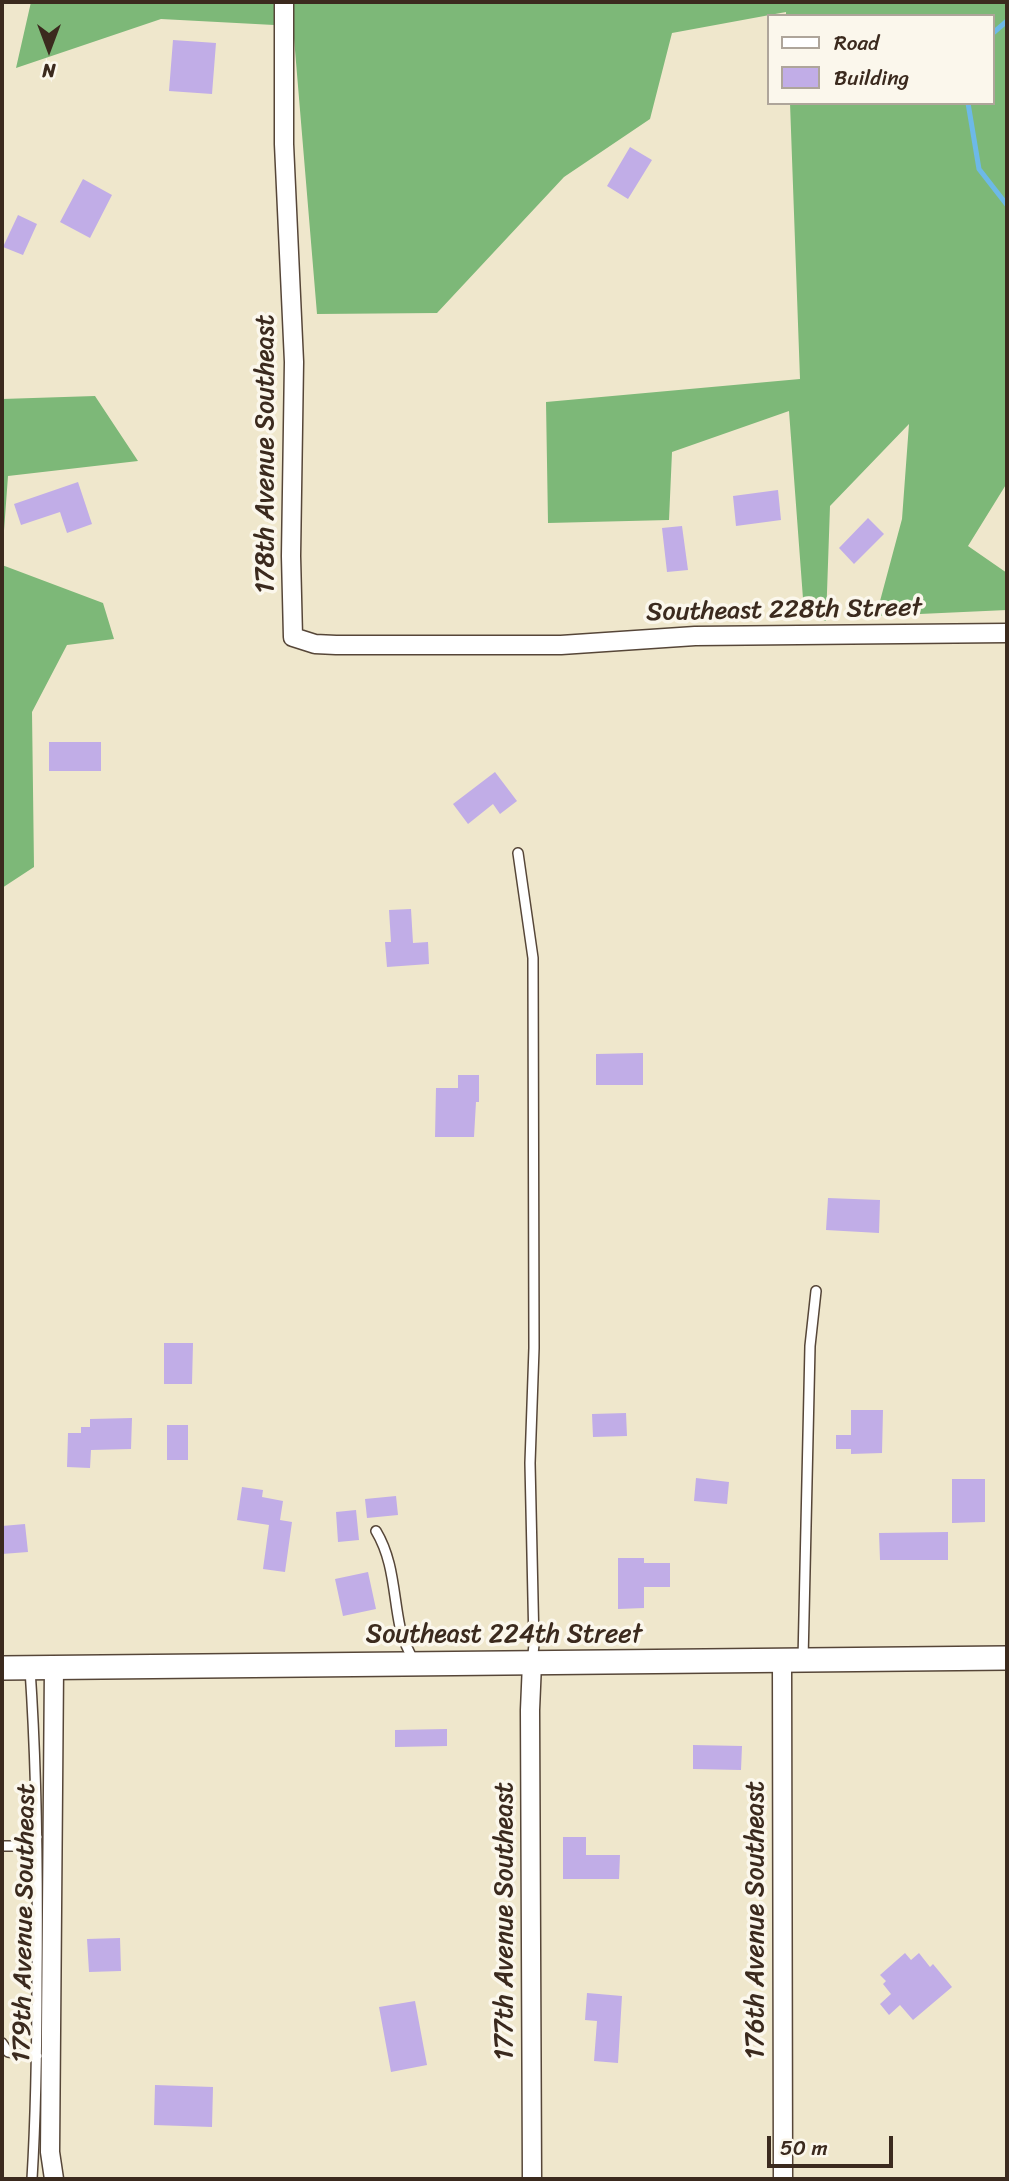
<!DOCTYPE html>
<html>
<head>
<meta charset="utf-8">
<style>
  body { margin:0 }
  #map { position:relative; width:1009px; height:2181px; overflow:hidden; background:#efe7cc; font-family:Sriracha,sans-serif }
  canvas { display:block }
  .frame { position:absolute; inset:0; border:4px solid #3b2a1e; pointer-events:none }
  .legend { position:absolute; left:767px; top:14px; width:228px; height:91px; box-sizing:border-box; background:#fbf7ec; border:2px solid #aea59a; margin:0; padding:9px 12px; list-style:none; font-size:21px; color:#3b2a1e }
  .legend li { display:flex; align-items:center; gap:14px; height:35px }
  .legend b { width:35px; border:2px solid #aea59a }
  .north { position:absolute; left:14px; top:14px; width:70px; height:70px; -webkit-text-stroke:5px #fbf7ec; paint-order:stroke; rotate:180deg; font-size:19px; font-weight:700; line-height:28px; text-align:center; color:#3b2a1e }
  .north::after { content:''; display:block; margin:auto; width:24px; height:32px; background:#3b2a1e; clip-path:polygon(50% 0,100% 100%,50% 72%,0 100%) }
  .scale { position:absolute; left:767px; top:2136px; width:126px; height:32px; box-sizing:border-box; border:4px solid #3b2a1e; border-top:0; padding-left:9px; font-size:21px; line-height:24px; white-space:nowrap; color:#3b2a1e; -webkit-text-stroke:5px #fbf7ec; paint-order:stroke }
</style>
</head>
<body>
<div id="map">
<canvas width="1009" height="2181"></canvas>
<div class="frame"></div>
<ul class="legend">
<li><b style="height:9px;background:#fff"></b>Road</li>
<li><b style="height:19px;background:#c1ade7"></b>Building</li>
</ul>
<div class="north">N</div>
<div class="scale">50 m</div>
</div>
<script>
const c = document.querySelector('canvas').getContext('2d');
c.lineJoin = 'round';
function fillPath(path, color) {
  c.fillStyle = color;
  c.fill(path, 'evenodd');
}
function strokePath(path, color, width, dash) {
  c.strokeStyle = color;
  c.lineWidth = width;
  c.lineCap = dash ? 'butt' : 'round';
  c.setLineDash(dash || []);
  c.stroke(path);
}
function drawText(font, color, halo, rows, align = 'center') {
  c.font = font + ' Sriracha,sans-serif';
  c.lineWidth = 7;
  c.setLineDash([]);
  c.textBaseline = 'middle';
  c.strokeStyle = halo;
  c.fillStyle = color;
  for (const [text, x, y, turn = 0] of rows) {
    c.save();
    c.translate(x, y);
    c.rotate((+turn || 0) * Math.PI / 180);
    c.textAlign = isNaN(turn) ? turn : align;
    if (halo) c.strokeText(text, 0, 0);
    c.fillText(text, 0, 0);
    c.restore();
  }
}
fillPath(new Path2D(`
  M31 2H1007V483L968 546 1007 573V610L876 616 902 519 909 424 830 506 826 621 804 612 789 411 672 452 669 520 548 523 546 402 800 379 790 103H993V16H786V12L672 33 650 119 564 177 437 313 317 314 293 26 161 19 16 68Z
  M95 396 138 461 8 476 2 558V399Z
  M2 565 103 603 114 639 67 645 32 712 34 867 2 888Z`), '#7db878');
strokePath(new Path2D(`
  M993 33 1007 21
  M968 103 979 169 1007 205`), '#6db9e7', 5);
fillPath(new Path2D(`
  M173 40 216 43 212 94 169 91Z
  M630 147 652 160 628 199 607 186Z
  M83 179 112 195 90 238 60 222Z
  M18 215 37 224 23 255 3 247Z
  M78 482 92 524 67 533 60 512 21 525 14 504Z
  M778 490 781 520 736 526 733 496Z
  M868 518 884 534 854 564 839 548Z
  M682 526 688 570 667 572 662 528Z
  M49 742H101V771H49Z
  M495 772 517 801 500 814 493 804 468 824 453 804Z
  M411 909 413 943 428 942 429 964 387 967 385 942H391L389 910Z
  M643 1053V1085H596V1054Z
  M458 1075H479V1102H476L474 1137H435L436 1088H458Z
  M828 1198 880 1200 879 1233 826 1230Z
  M164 1343H193L192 1384H164Z
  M851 1410H883L882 1453 851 1454V1449H836V1435H851Z
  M626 1413 627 1436 593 1437 592 1414Z
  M132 1418 131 1449 91 1450 90 1468 67 1467 68 1433H81V1427H90V1419Z
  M167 1425H188V1460H167Z
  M696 1478 729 1482 727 1504 694 1501Z
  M952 1479H985V1522L952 1523Z
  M242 1487 263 1490 262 1497 283 1501 280 1520 292 1522 285 1572 263 1569 269 1525 237 1520Z
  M396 1496 398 1515 367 1518 365 1499Z
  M356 1510 359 1540 338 1542 336 1512Z
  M25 1524 28 1552 2 1554V1526Z
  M948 1532V1560H880L879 1533Z
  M618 1558H644V1563H670V1587H644V1608L618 1609Z
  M368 1572 376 1609 343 1616 335 1579Z
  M447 1729V1746L395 1747V1730Z
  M693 1745 742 1746 741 1770 693 1769Z
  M563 1837H586V1855H620L619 1879H563Z
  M120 1938 121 1971 89 1972 87 1939Z
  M905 1953 911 1960 919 1953 930 1967 933 1964 952 1987 913 2020 900 2005 889 2015 880 2004 891 1994 883 1984 886 1981 880 1975Z
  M587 1993 622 1996 618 2063 594 2061 597 2021 585 2020Z
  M415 2001 427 2065 391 2072 379 2007Z
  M155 2085 213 2087 212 2127 154 2125Z`), '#c1ade7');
const service = new Path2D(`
  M518 853 533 958 534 1348 530 1463 534 1645 532 1662
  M376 1531C394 1561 393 1594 400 1627 402 1639 409 1651 414 1662
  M803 1660 810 1346 816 1291
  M30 1669C37 1772 38 1874 37 1977 37 2045 36 2112 32 2179
  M2 1846H13L37 1837
  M2 2043 8 2052 37 2056`);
const minor = new Path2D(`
  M284 2V144L294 362 291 556 293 637 315 644 336 645H561L695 636 1007 633
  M782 1660 783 2179
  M54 2179 50 2152 54 1667
  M532 2179 530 1710 532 1663`);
const tertiary = new Path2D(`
  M2 1668 1007 1658`);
strokePath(service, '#564638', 12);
strokePath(minor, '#564638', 21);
strokePath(tertiary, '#564638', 26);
strokePath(service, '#fff', 9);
strokePath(minor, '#fff', 18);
strokePath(tertiary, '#fff', 23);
drawText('26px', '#3b2a1e', '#fbf7ec', [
  ["178th Avenue Southeast",266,454,-90],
  ["Southeast 228th Street",784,611,-1],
  ["Southeast 224th Street",504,1635],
  ["176th Avenue Southeast",756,1920,-90],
  ["177th Avenue Southeast",505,1921,-90],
  ["179th Avenue Southeast",25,1923,-89]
]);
</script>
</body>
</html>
